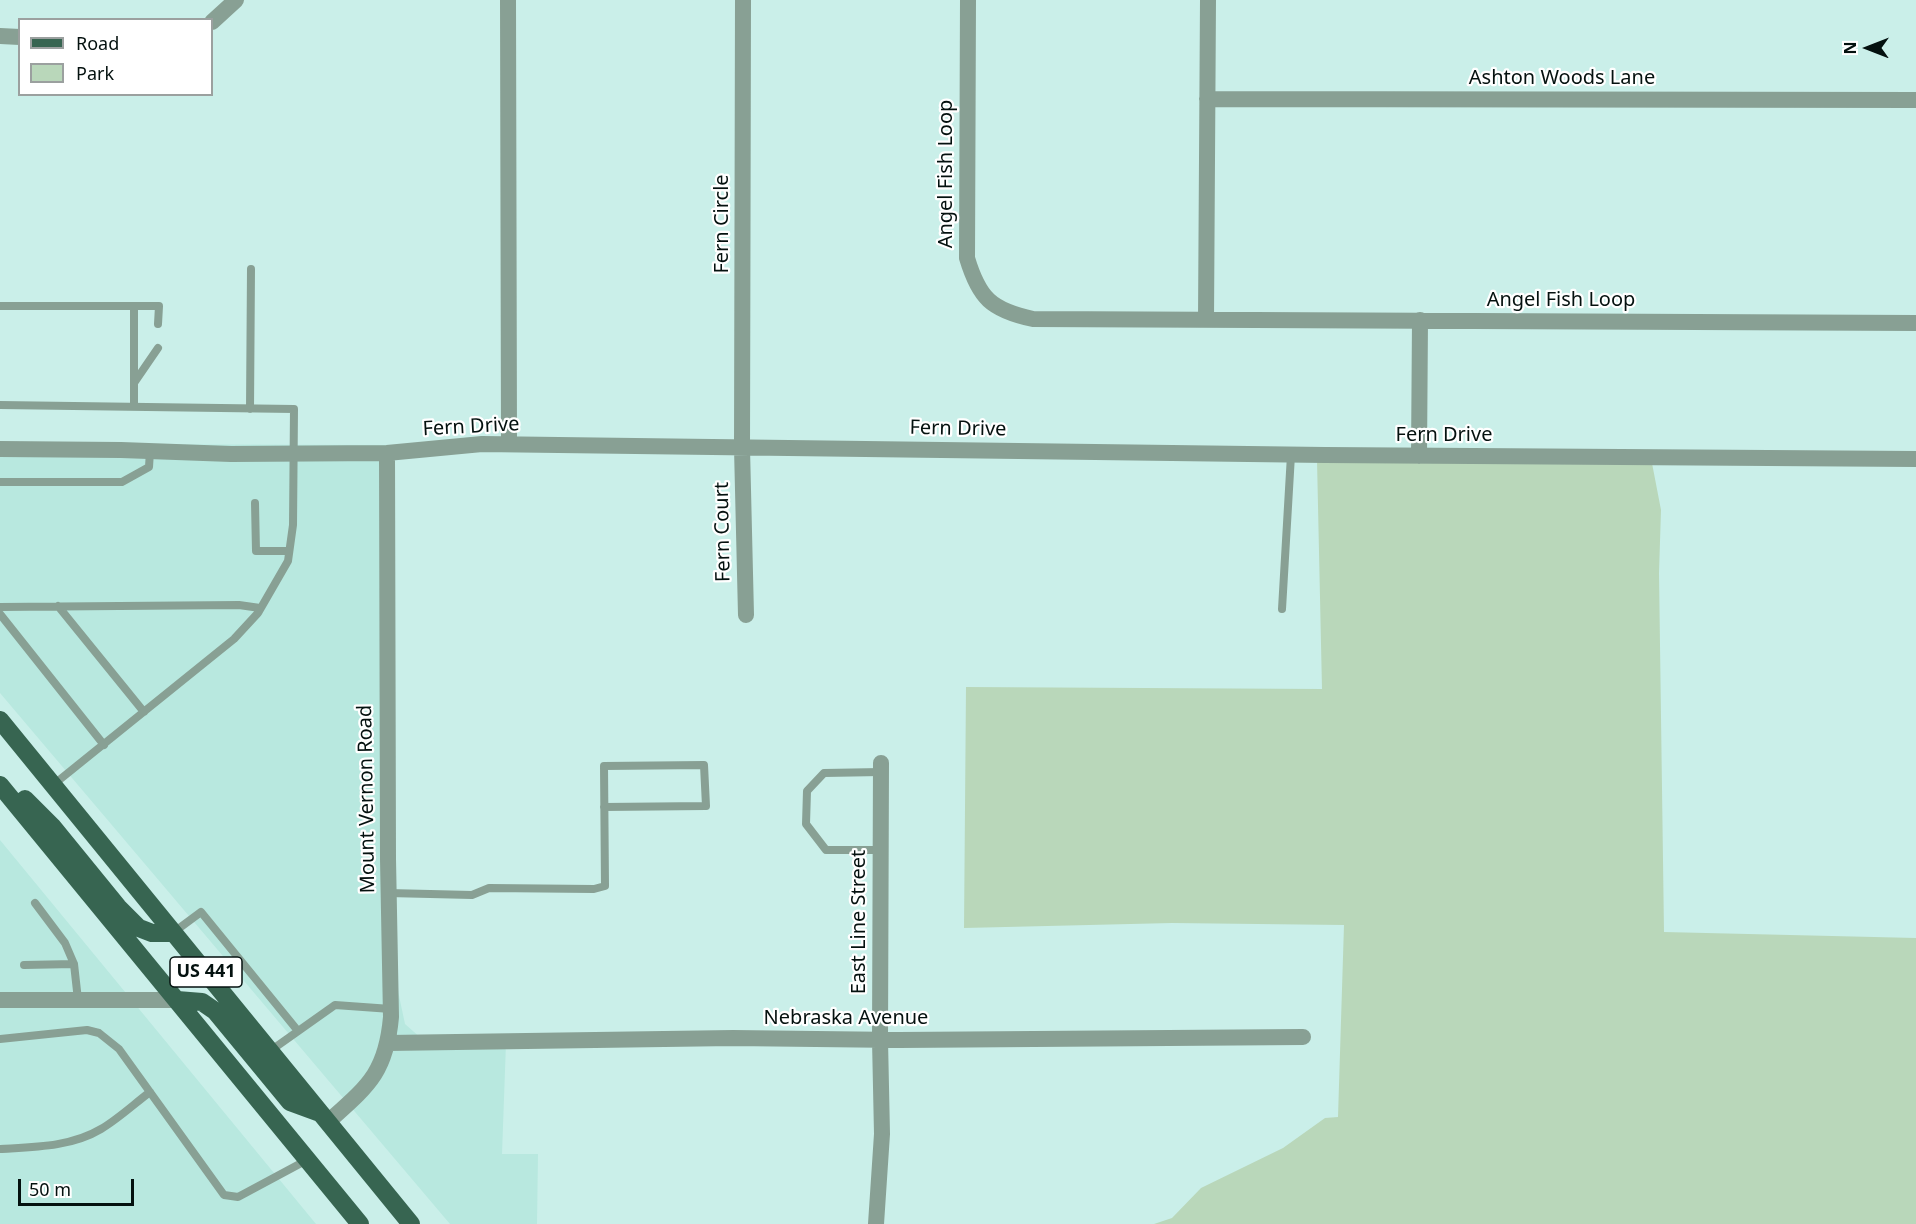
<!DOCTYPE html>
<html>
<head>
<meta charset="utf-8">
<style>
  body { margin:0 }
  #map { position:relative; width:1916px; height:1224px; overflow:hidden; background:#caefe9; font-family:"Noto Sans",sans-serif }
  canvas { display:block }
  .legend { position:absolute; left:18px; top:18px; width:195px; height:78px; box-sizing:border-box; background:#fff; border:2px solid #9ba09f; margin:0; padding:8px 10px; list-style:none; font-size:18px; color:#04110f }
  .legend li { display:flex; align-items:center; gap:12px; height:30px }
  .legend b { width:30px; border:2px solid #9ba09f }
  .north { position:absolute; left:1838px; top:18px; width:60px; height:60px; -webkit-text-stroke:4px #fff; paint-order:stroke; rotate:270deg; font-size:16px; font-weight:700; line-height:24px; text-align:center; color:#04110f }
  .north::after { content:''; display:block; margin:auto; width:21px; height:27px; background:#04110f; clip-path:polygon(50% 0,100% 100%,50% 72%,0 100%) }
  .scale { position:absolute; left:18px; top:1179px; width:116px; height:27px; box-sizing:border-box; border:3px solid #04110f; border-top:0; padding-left:8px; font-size:18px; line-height:21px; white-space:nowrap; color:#04110f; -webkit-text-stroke:4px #fff; paint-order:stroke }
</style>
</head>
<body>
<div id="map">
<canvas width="1916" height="1224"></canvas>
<ul class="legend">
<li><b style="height:8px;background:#376551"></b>Road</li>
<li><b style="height:16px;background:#b9d7ba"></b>Park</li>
</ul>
<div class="north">N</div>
<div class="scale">50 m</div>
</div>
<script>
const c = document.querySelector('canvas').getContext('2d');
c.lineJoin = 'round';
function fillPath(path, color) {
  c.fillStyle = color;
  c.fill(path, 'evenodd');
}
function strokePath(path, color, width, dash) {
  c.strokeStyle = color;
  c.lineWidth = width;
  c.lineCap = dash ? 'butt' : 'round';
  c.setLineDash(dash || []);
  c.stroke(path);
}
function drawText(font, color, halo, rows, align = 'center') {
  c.font = font + ' "Noto Sans",sans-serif';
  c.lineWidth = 4.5;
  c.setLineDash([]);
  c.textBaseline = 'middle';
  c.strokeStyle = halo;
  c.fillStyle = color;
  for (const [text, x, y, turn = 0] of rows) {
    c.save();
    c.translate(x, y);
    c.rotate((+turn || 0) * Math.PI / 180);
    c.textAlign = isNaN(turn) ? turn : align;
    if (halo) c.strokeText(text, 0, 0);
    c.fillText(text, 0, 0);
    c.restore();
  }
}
fillPath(new Path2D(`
  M0 444 388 445 398 991 405 1024 422 1039 506 1043 502 1154H538L537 1224H450L0 693Z
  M0 840 316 1224H0Z`), '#b8e8df');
fillPath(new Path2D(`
  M1651 458 1661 510 1659 573 1664 932 1916 938V1224H1154L1172 1218 1201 1188 1283 1148 1325 1118 1338 1117 1344 925 1172 923 964 928 966 687 1322 689 1317 460Z`), '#b9d7ba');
strokePath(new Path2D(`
  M0 306H159L158 324
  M134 306V383
  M0 405 294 409 293 525 288 561 258 613 234 639 53 785
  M134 407V383L158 348
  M250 409 251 269
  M0 482H122L149 467 150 451
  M255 503 256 551H289
  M58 606 144 712
  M0 607 239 605 260 608
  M1282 609 1291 455
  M0 614 104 745
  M880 850H826L806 824 807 791 824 773 881 772
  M388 893 472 895 489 888 594 889 605 886 604 766 704 765 706 806 604 807
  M35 903 65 943 74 964 78 1000
  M174 932 201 912 298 1031
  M24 965 74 964
  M0 1039 87 1030 99 1033 119 1049 224 1195 238 1197 307 1160
  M270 1051 335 1005 391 1009
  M0 1149C34 1147 71 1147 101 1129 118 1119 134 1104 150 1092`), '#88a094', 8);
strokePath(new Path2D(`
  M508 0 509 444
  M743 0 742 448 746 615
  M968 0 967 258C979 298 991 310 1033 319L1916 323
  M212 22 236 0
  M0 36 20 37
  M1207 99 1916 100
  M1206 319 1208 0
  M0 449 121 450 231 454 387 453 482 444 1325 455 1916 459
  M1419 456 1420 320
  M0 1000H177
  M388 1043 733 1038 899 1040 1303 1037
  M328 1122C368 1086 386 1073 391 1017L388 859 387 453
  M876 1224 882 1134 880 1040 881 763`), '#88a094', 16);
strokePath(new Path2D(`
  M0 720 411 1224
  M0 785 360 1224
  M25 799 52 826 118 907 139 928 152 933H173
  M177 1000 202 1002 215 1011 290 1102 320 1113`), '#376551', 18);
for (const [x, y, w] of [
  [206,972,72]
]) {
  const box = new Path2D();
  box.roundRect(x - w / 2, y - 15, w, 30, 4.5);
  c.fillStyle = '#fff';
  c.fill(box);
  strokePath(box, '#04110f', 1.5);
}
drawText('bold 18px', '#04110f', null, [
  ["US 441",206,972]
]);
drawText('20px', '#04110f', '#fff', [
  ["Ashton Woods Lane",1562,78],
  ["Angel Fish Loop",946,174,-90],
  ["Fern Circle",722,224,-90],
  ["Angel Fish Loop",1561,300],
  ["Fern Drive",471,427,-3],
  ["Fern Drive",958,429,1],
  ["Fern Drive",1444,435],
  ["Fern Court",723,532,-91],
  ["Mount Vernon Road",367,799,-91],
  ["East Line Street",859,922,-90],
  ["Nebraska Avenue",846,1018]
]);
</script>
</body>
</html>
